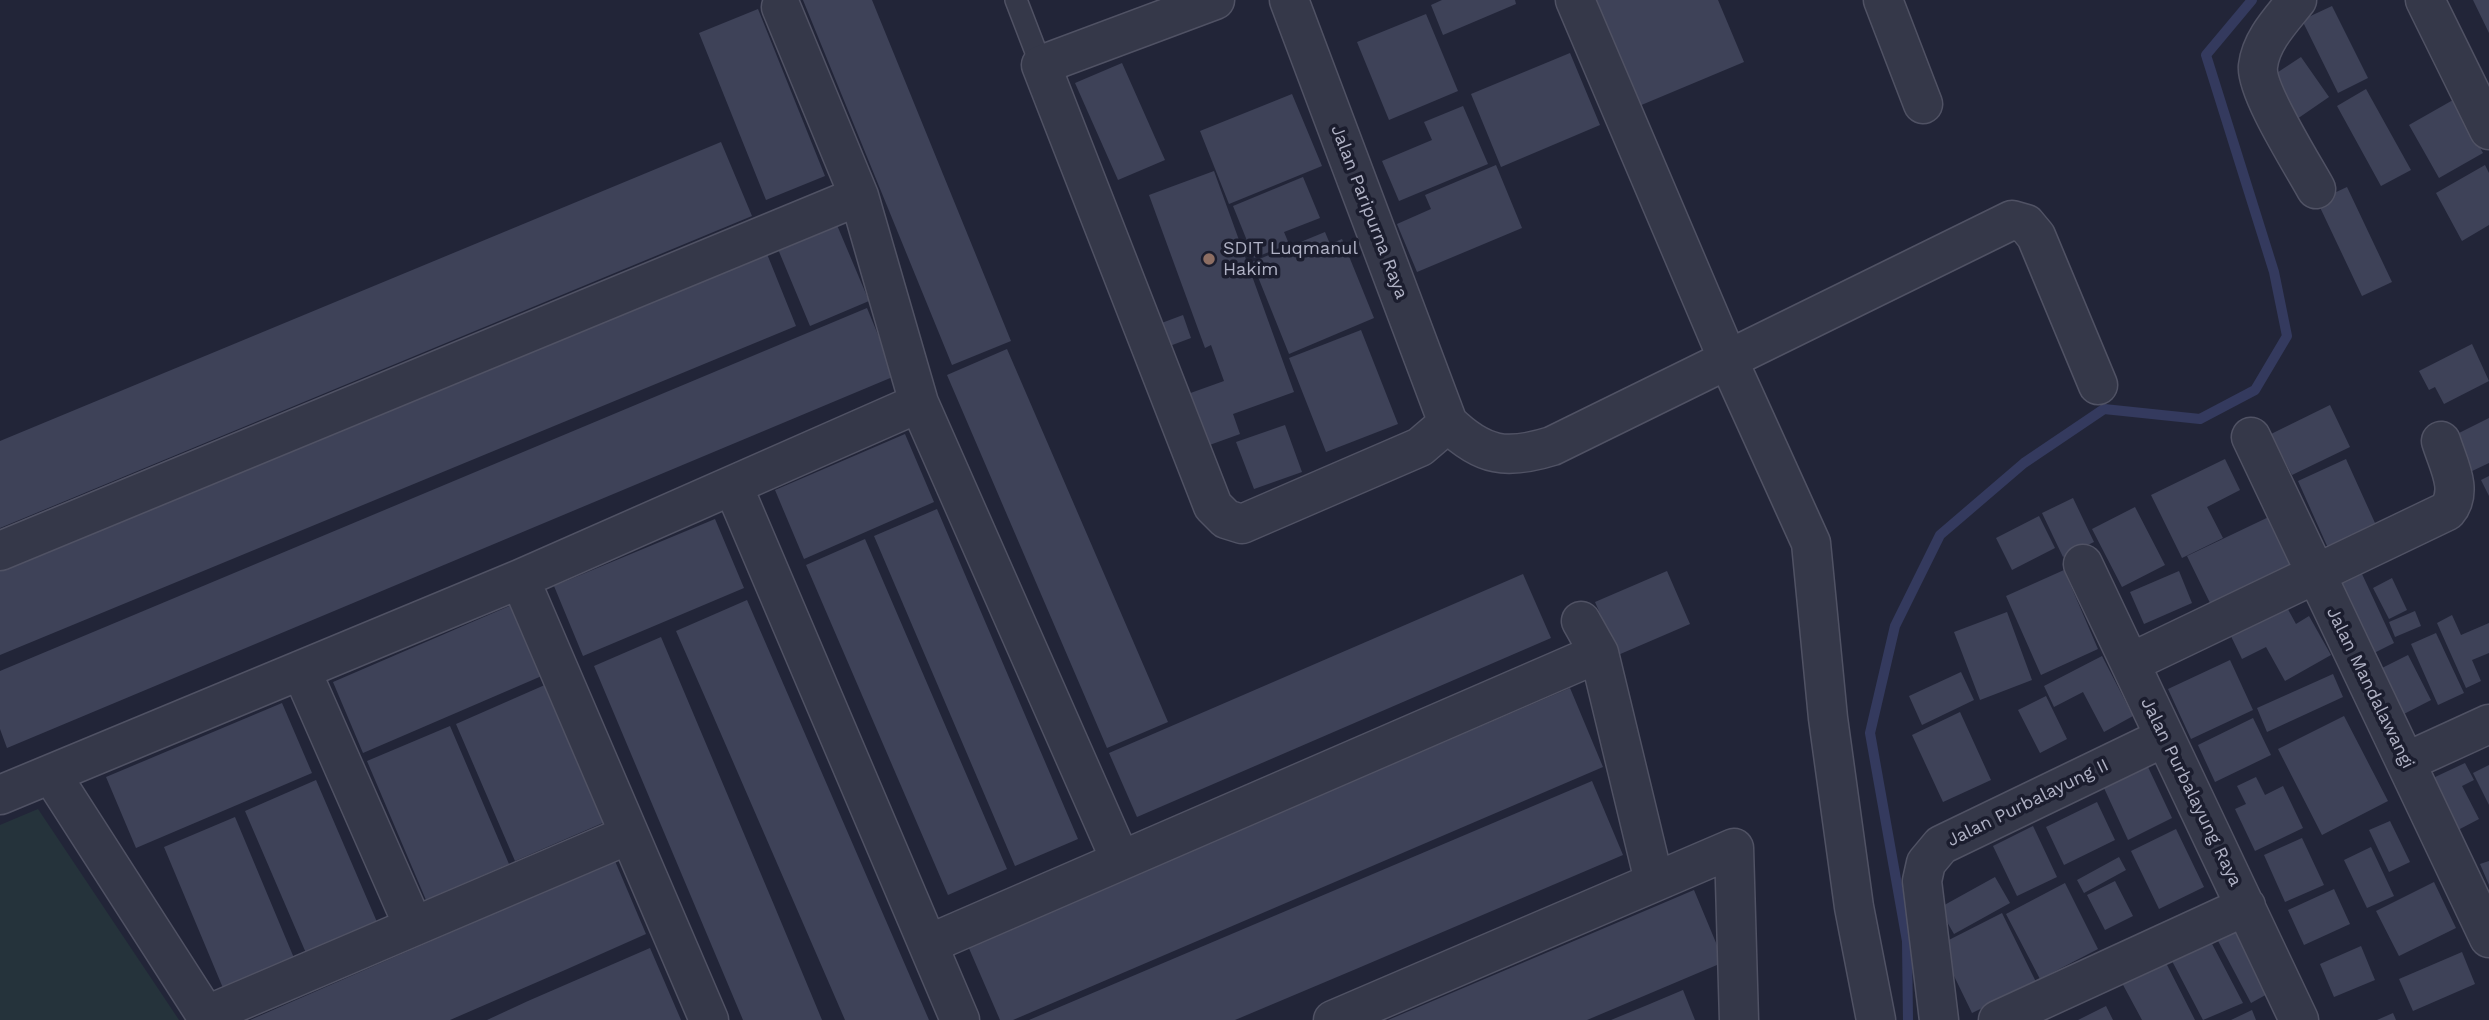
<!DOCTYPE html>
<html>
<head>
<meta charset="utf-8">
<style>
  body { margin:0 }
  canvas { display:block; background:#222538 }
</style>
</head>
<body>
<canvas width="2489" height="1020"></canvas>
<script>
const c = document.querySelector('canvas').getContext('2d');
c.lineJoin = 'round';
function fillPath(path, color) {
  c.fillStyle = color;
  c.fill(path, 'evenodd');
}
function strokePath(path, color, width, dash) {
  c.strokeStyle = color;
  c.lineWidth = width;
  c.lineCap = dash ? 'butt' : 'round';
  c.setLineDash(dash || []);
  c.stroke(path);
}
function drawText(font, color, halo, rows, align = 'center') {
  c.font = font + ' "Work Sans",sans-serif';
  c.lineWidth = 7;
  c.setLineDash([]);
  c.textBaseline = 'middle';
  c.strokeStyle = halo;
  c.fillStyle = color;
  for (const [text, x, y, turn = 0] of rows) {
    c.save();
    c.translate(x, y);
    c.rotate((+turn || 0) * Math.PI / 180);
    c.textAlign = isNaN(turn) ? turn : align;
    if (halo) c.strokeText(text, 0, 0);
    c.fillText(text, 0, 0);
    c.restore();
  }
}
fillPath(new Path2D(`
  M38 809 179 1020H0V825Z`), '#25333b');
strokePath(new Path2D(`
  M1908 1020 1907 941 1870 733 1895 626 1940 535 2024 463 2104 409 2200 419 2255 390 2287 336 2274 272 2206 55 2252 0`), '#343a5e', 10);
fillPath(new Path2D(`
  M803 0H872L1011 341 952 365Z
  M1442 0H1515L1516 4 1443 35 1431 5Z
  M1594 0H1718L1744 62 1639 106Z
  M2473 0H2489V33Z
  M2332 6 2368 78 2338 93 2302 20Z
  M758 9 825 176 766 200 699 33Z
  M1426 14 1458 91 1389 120 1357 42Z
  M1570 53 1600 125 1501 167 1471 94Z
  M2301 57 2329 97 2297 119 2269 78Z
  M1122 63 1165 160 1118 180 1075 83Z
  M2366 89 2411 170 2381 186 2337 106Z
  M1292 94 1322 166 1229 204 1200 131Z
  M2453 100 2483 153 2439 178 2409 125Z
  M1463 106 1488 164 1399 201 1382 161 1432 140 1424 122Z
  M721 142 752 216 0 528V441Z
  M1496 165 1522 228 1417 272 1397 224 1431 209 1425 195Z
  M2485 165 2489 173V225L2462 241 2436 193Z
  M1214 171 1294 392 1233 414 1240 434 1204 447 1185 395 1224 381 1211 345 1205 348 1149 195Z
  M1303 177 1320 218 1284 232 1289 244 1254 258 1233 206Z
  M2347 187 2392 282 2362 296 2317 201Z
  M834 218 869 301 810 326 775 242Z
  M1325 232 1330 244 1342 239 1374 318 1289 354 1252 262Z
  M763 244 796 326 0 655V561Z
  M867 308 895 376 7 748 0 729V671Z
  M1183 315 1191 338 1167 347 1159 324Z
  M1361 330 1398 424 1326 452 1289 358Z
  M2472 344 2489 381 2444 404 2435 387 2429 390 2419 371Z
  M1007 349 1168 722 1107 748 947 375Z
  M2330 405 2350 447 2292 475 2271 434Z
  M2489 418V463L2470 472 2453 436Z
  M1285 425 1302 472 1254 489 1236 442Z
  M905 434 934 502 804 559 775 490Z
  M2225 459 2240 490 2207 507 2223 538 2182 558 2151 495Z
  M2346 459 2380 534 2332 557 2298 481Z
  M2489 476V496L2481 480Z
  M2073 498 2094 542 2063 557 2042 513Z
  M2135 507 2165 565 2122 587 2092 529Z
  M937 509 1078 839 1015 866 874 536Z
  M2275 514 2299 565 2212 607 2187 556Z
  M2039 516 2055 548 2012 570 1996 538Z
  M715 519 744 588 583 656 554 586Z
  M865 539 1007 869 948 895 806 565Z
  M2064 570 2098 649 2041 675 2006 596Z
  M1667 571 1690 624 1618 655 1595 602Z
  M2179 571 2192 603 2144 624 2130 592Z
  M1523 574 1551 638 1137 817 1109 753Z
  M2362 574 2394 643 2368 656 2335 587Z
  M2392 578 2407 610 2389 619 2373 588Z
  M747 600 763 637 929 1020H845L708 704 676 631Z
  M2284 602 2296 624 2309 616 2331 655 2285 681 2266 647 2242 659 2228 630Z
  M514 604 544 675 363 753 333 682Z
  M2415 611 2421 626 2395 637 2389 622Z
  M2007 612 2032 680 1980 700 1954 632Z
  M2452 615 2461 635 2489 623V653L2472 660 2481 681 2466 688 2437 623Z
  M2436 633 2464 693 2438 705 2411 644Z
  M661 637 774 905 822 1020H743L610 704 594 666Z
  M2408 655 2431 700 2402 715 2380 669Z
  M2102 656 2133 716 2104 732 2083 692 2054 707 2044 686Z
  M2230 660 2253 710 2191 739 2168 689Z
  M1961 672 1974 700 1922 725 1909 696Z
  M2333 674 2343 697 2267 732 2257 708Z
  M547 684 605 822 515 861 456 724Z
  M1570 688 1603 767 1013 1020H1000L968 946Z
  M2046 696 2067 739 2040 753 2018 710Z
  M282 703 312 773 136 848 106 777Z
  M1960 712 1991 780 1943 802 1912 735Z
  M2344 716 2388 801 2322 835 2278 749Z
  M2253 718 2271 755 2215 782 2198 745Z
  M450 726 509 864 426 900 367 761Z
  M2465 763 2474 780 2462 786 2479 819 2458 830 2433 778Z
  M2489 765V805L2473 773Z
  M2148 767 2172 818 2128 840 2104 788Z
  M2256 777 2265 795 2283 786 2303 828 2255 851 2235 809 2246 804 2237 786Z
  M316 780 377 922 306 953 245 811Z
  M1592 781 1623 855 1356 969 1235 1020H1029Z
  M2097 802 2115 840 2064 865 2046 827Z
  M235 817 294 958 223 988 164 847Z
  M2390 821 2410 862 2389 872 2369 830Z
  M2033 826 2057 877 2017 896 1993 846Z
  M2176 829 2204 887 2159 909 2131 851Z
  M2302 838 2324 885 2285 902 2264 855Z
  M2371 847 2394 896 2367 908 2344 860Z
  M2119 857 2126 870 2084 893 2077 880Z
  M615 861 646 934 565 970 450 1020H250Z
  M2489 861V885L2480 864Z
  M1995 877 2010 903 1954 934 1939 908Z
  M2115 881 2133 916 2105 930 2087 895Z
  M2434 882 2456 928 2399 956 2376 911Z
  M2065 883 2098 949 2040 979 2006 914Z
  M2334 889 2350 924 2304 945 2288 910Z
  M1694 890 1724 962 1587 1020H1388Z
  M2002 913 2036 982 1972 1013 1939 945Z
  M2238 928 2271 992 2251 1003 2217 939Z
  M2210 940 2243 1003 2203 1020 2172 961Z
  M2361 946 2375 980 2334 997 2320 964Z
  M650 948 681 1020H487L528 1001Z
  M2462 952 2475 984 2413 1011 2399 979Z
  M2165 961 2195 1020H2142L2122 983Z
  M1683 990 1695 1020H1611L1645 1006Z
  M2106 1006 2113 1020H2078Z
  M2252 1010 2256 1020H2231Z
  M2393 1013 2396 1020H2377Z`), '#3e4258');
const lane = new Path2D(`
  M1016 0 1041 65`);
const street = new Path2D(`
  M1215 0 1041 65 1213 506 1226 519 1242 524 1420 447 1448 423
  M1289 0 1448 423C1483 457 1507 460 1552 446L2012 220 2026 224 2036 236 2098 385
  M1575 0 1729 362 1811 543 1828 718 1854 907 1876 1020
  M1883 0 1923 104
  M2297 0C2282 19 2261 40 2258 66 2255 90 2303 165 2316 189
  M2425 0 2489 130
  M781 7 859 196 919 403 1120 859
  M2251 437 2489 938
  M733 486 960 1020
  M0 551 859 196
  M2083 564 2299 1020
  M520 579 709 1020
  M1581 621 1599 653 1654 881
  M2130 663 2447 511C2464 491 2448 464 2441 441
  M301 670 413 925
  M2406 762 2489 724
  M51 774 209 1020
  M0 795 520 579 919 403
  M929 944 1599 653
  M207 1015 628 835
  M1333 1020 1734 848 1739 1020
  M1939 1020 1922 881 1926 863 1941 845 2165 737
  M1998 1020 2246 906`);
strokePath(lane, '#505264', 24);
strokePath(street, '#505264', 41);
strokePath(lane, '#353849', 21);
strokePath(street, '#353849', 38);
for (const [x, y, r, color] of [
  [1209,259,7,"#8d6e63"]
]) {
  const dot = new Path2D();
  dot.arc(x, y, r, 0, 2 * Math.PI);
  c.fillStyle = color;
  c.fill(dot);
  strokePath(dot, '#1b1d2e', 2.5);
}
drawText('18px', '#b0b2c5', '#1b1d2e', [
  ["Jalan Paripurna Raya",1369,212,69],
  ["Jalan Mandalawangi",2370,688,64],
  ["Jalan Purbalayung Raya",2191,792,64],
  ["Jalan Purbalayung II",2028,803,-26]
]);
drawText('18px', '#b0b2c5', '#1b1d2e', [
  ["SDIT Luqmanul",1223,249],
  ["Hakim",1223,270]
], 'left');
</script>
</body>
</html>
